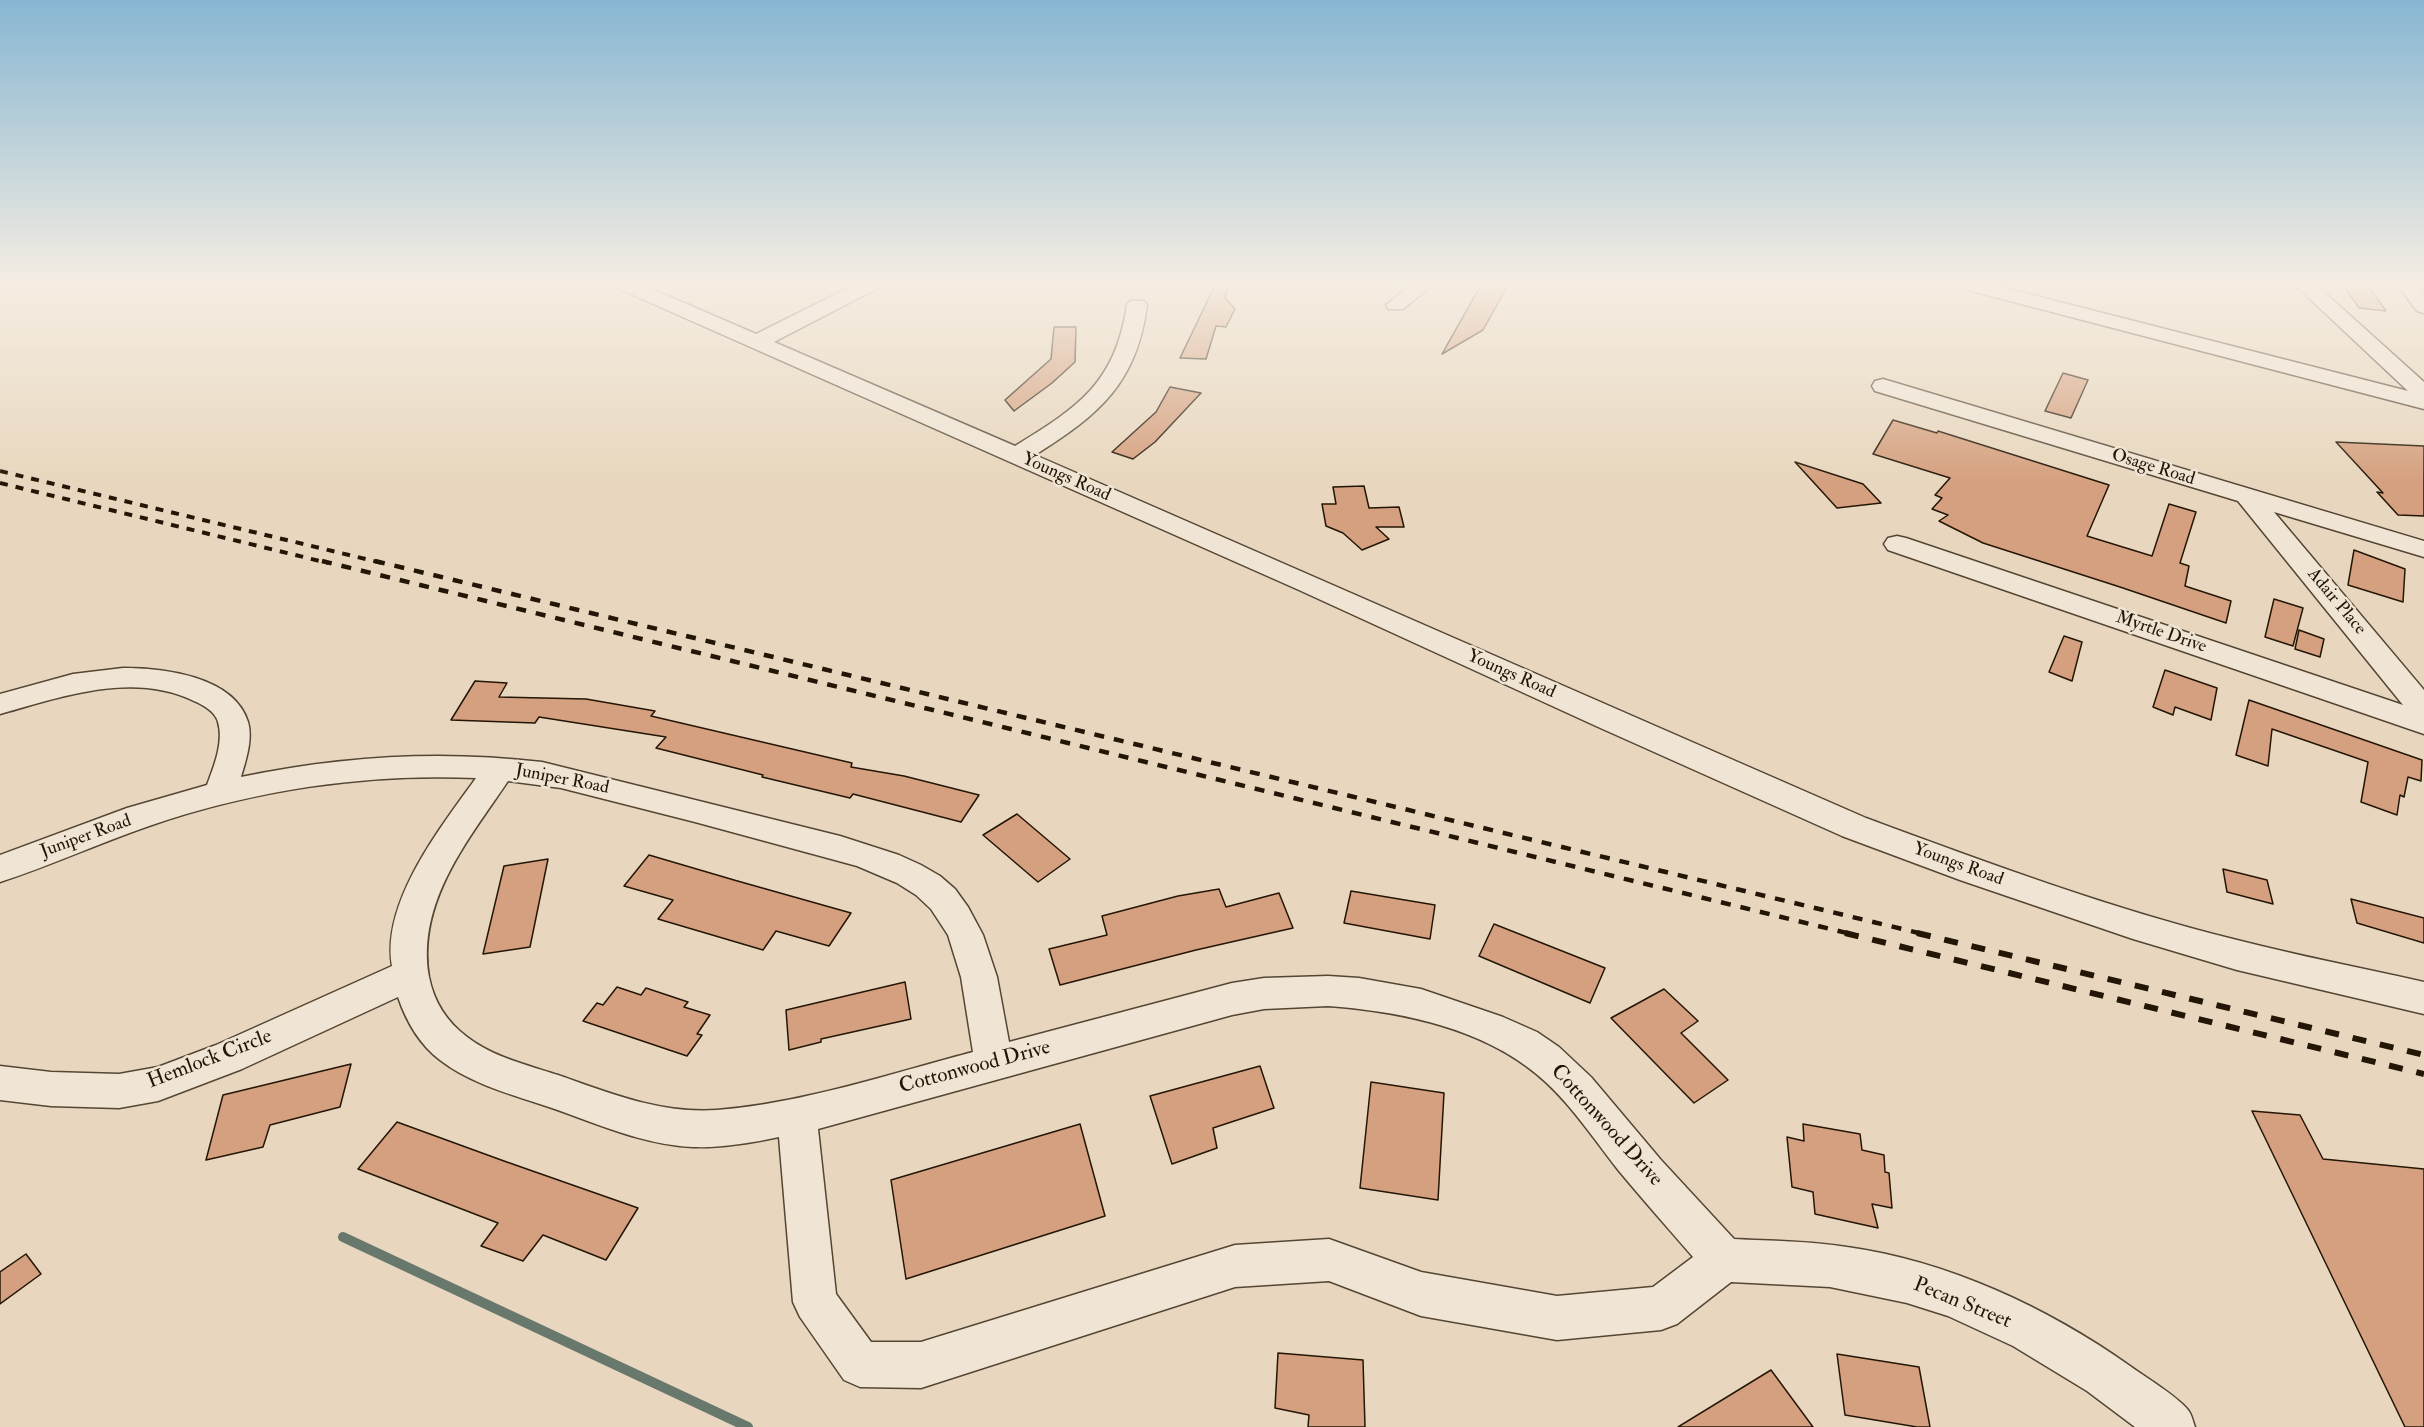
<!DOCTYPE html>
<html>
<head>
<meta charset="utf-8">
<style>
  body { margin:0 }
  canvas { display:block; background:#e8d7be }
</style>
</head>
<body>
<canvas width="2424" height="1427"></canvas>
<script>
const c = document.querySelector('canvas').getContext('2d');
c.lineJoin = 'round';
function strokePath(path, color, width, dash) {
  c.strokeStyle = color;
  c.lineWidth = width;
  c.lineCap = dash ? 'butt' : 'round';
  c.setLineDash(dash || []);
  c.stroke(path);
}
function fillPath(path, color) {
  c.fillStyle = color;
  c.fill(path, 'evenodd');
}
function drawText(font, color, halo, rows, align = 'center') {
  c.font = font + ' "IM FELL Double Pica",serif';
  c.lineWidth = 5;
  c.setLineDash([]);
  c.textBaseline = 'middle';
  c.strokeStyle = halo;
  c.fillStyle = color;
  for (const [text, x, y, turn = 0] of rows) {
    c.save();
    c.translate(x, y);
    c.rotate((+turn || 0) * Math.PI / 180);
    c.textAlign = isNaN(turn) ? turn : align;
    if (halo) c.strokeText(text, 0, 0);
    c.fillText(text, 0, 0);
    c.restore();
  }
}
strokePath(new Path2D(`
  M343 1237 748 1427`), '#69786d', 10);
const building = new Path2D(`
  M1216 283H1229L1225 298 1235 309 1226 327 1216 326 1206 359 1180 358Z
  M1482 283H1509L1483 330 1442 354Z
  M2342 283H2366L2386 311 2359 308Z
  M1054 327H1076L1075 362 1052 383 1014 411 1005 400 1051 359Z
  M2063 373 2088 380 2071 418 2045 411Z
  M1170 387 1201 393 1155 442 1133 459 1112 452 1156 412Z
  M1893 420 1937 433 1938 431 2109 485 2087 536 2152 556 2169 504 2196 512 2180 563 2189 566 2185 586 2231 601 2226 623 2120 587 1983 543 1939 521 1948 515 1932 509 1942 498 1935 495 1950 478 1873 454Z
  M2336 442 2424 446V516L2398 515 2377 492 2383 493Z
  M1795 462 1863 484 1881 503 1837 508Z
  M1364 486 1369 508 1399 507 1404 527H1376L1389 539 1362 550 1343 533 1326 526 1322 504H1336L1333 487Z
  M2354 550 2405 569 2403 602 2348 585Z
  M2274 599 2303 608 2293 646 2265 637Z
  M2299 630 2324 639 2320 657 2295 649Z
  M2064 636 2082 642 2072 681 2049 672Z
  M2165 670 2217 688 2211 720 2175 707 2173 715 2153 707Z
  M475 681 507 683 499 697 586 699 655 711 651 716 852 763 851 767 904 776 979 795 961 822 853 794 850 798 762 777 763 775 656 748 666 737 539 717 535 723 451 720Z
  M2249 700 2422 760 2421 781 2408 777 2404 797 2400 795 2397 815 2361 802 2368 762 2272 729 2268 766 2236 755Z
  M1017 814 1070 859 1038 882 983 835Z
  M649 855 734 880 851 913 829 946 776 931 763 950 658 919 673 900 624 886Z
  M548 859 530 947 483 954 504 866Z
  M2223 869 2267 880 2273 904 2227 892Z
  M1219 889 1226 907 1279 893 1293 928 1196 950 1060 985 1049 949 1107 935 1102 916 1178 896Z
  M1351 891 1435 905 1430 939 1344 923Z
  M2351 899 2424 918V943L2357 923Z
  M1494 924 1605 968 1590 1003 1479 956Z
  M905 982 911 1019 821 1039V1042L789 1050 786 1010Z
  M617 987 641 995 646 988 688 1002 684 1007 710 1015 697 1034 702 1035 687 1056 583 1021 597 1003 603 1005Z
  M1664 989 1698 1021 1681 1033 1728 1080 1694 1103 1611 1018Z
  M351 1064 340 1107 270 1125 263 1147 206 1160 223 1095Z
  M1260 1066 1274 1108 1213 1128 1217 1148 1172 1164 1150 1096Z
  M1371 1082 1444 1093 1438 1200 1360 1188Z
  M2252 1111 2300 1115 2323 1159 2424 1169V1427H2405Z
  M397 1122 504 1161 638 1208 606 1260 543 1235 523 1261 481 1246 498 1223 358 1169Z
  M1080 1124 1105 1216 906 1279 891 1180Z
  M1803 1124 1860 1134 1862 1150 1884 1155 1885 1172 1889 1173 1892 1208 1872 1204 1878 1228 1815 1214 1813 1192 1792 1187 1787 1137 1804 1141Z
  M26 1254 41 1274 0 1304V1272Z
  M1278 1353 1363 1360 1365 1427H1308L1309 1415 1275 1408Z
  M1837 1354 1919 1367 1930 1427H1917L1845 1415Z
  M1771 1370 1813 1427H1678Z`);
fillPath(building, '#d5a07f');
strokePath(building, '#241606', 1.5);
const minor = new Path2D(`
  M612 283H638L756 334 858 283H883L880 287 774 342 1015 446C1079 407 1115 383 1127 305L1130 301H1144L1147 305C1137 383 1099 415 1035 455L1866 818C1988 863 2111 909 2237 940 2299 956 2362 968 2424 982V1014L2237 970 2133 939 1960 880 1842 836 1596 726 1299 590 615 287Z
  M1413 283H1435L1403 309H1389L1386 305Z
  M1953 283H1985L2408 391 2293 283H2314L2424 382V409L1956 287Z
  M2396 283H2416L2424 293V313L2417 311Z
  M1883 379 2424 541V557L2274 512 2424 690V734L1888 550 1884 544 1888 538 1897 536 1906 538 2403 705 2238 501 1875 391 1872 386 1875 381Z
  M123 668C163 668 234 676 248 722 253 739 246 760 241 777 341 756 440 750 542 762L840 836 899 855 921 865 940 876 955 889 968 907 983 935 997 977 1009 1042 1232 983 1264 978 1328 976 1359 978 1421 989 1503 1017 1537 1032 1559 1047 1591 1077 1661 1160 1734 1239C1772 1241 1810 1241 1847 1247 1948 1261 2048 1308 2130 1366 2145 1377 2177 1396 2188 1410 2192 1415 2193 1422 2195 1427H2135L2087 1391 2013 1346 1948 1316 1907 1303 1830 1287 1731 1282 1677 1324 1661 1330 1557 1340 1421 1316 1329 1281 1235 1287 921 1388 860 1387 844 1380 800 1317 793 1302 779 1137C751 1143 722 1148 693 1147 643 1145 596 1123 549 1107 513 1095 471 1084 440 1060 420 1045 406 1021 398 997L242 1069 158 1101 119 1108 51 1106 0 1100V1066L51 1072 119 1074 158 1067 216 1045 392 966C381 902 441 827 476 778 366 773 253 790 149 826 99 843 50 866 0 882V855L127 808 207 785C214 766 224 742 218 722 215 711 203 705 194 701 133 671 61 697 0 714V694L73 674ZM508 781 561 788 695 822 857 866 897 883 916 895 931 909 948 935 961 977 973 1052C889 1074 804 1103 717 1110 661 1114 609 1093 558 1075 527 1065 493 1057 467 1037 446 1021 434 1002 429 977 416 902 469 839 508 781ZM1328 1006C1395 1011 1470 1025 1526 1066 1564 1093 1590 1134 1619 1171 1643 1200 1668 1228 1693 1257L1653 1287 1557 1296 1421 1272 1329 1239 1235 1245 921 1342H871L836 1294 818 1129 1232 1015 1264 1009Z`);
strokePath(minor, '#554634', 3);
fillPath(minor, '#f0e5d5');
strokePath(new Path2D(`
  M0 471 382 563
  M0 483 328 563`), '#241606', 4, [8, 8]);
strokePath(new Path2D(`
  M322 561 1851 934
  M375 561 1923 934`), '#241606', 4.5, [10, 10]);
strokePath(new Path2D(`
  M1845 933 2424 1074
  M1917 933 2424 1055`), '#241606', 6, [14, 14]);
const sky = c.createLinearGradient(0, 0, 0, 482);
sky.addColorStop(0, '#87b6d2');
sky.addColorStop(0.59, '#f5ede2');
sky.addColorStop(1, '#f5ede200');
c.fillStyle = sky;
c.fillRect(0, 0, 2424, 482);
drawText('18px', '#241606', '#f0e5d5', [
  ["Osage Road",2153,468,17],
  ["Youngs Road",1066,478,24],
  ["Adair Place",2336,602,50],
  ["Myrtle Drive",2161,633,19],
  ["Youngs Road",1511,675,24],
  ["Juniper Road",562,780,11],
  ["Juniper Road",86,837,-20],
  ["Youngs Road",1958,865,20]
]);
drawText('21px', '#241606', '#f0e5d5', [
  ["Hemlock Circle",210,1060,-21],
  ["Cottonwood Drive",975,1068,-15],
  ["Cottonwood Drive",1606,1126,48],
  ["Pecan Street",1962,1304,22]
]);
</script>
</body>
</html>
